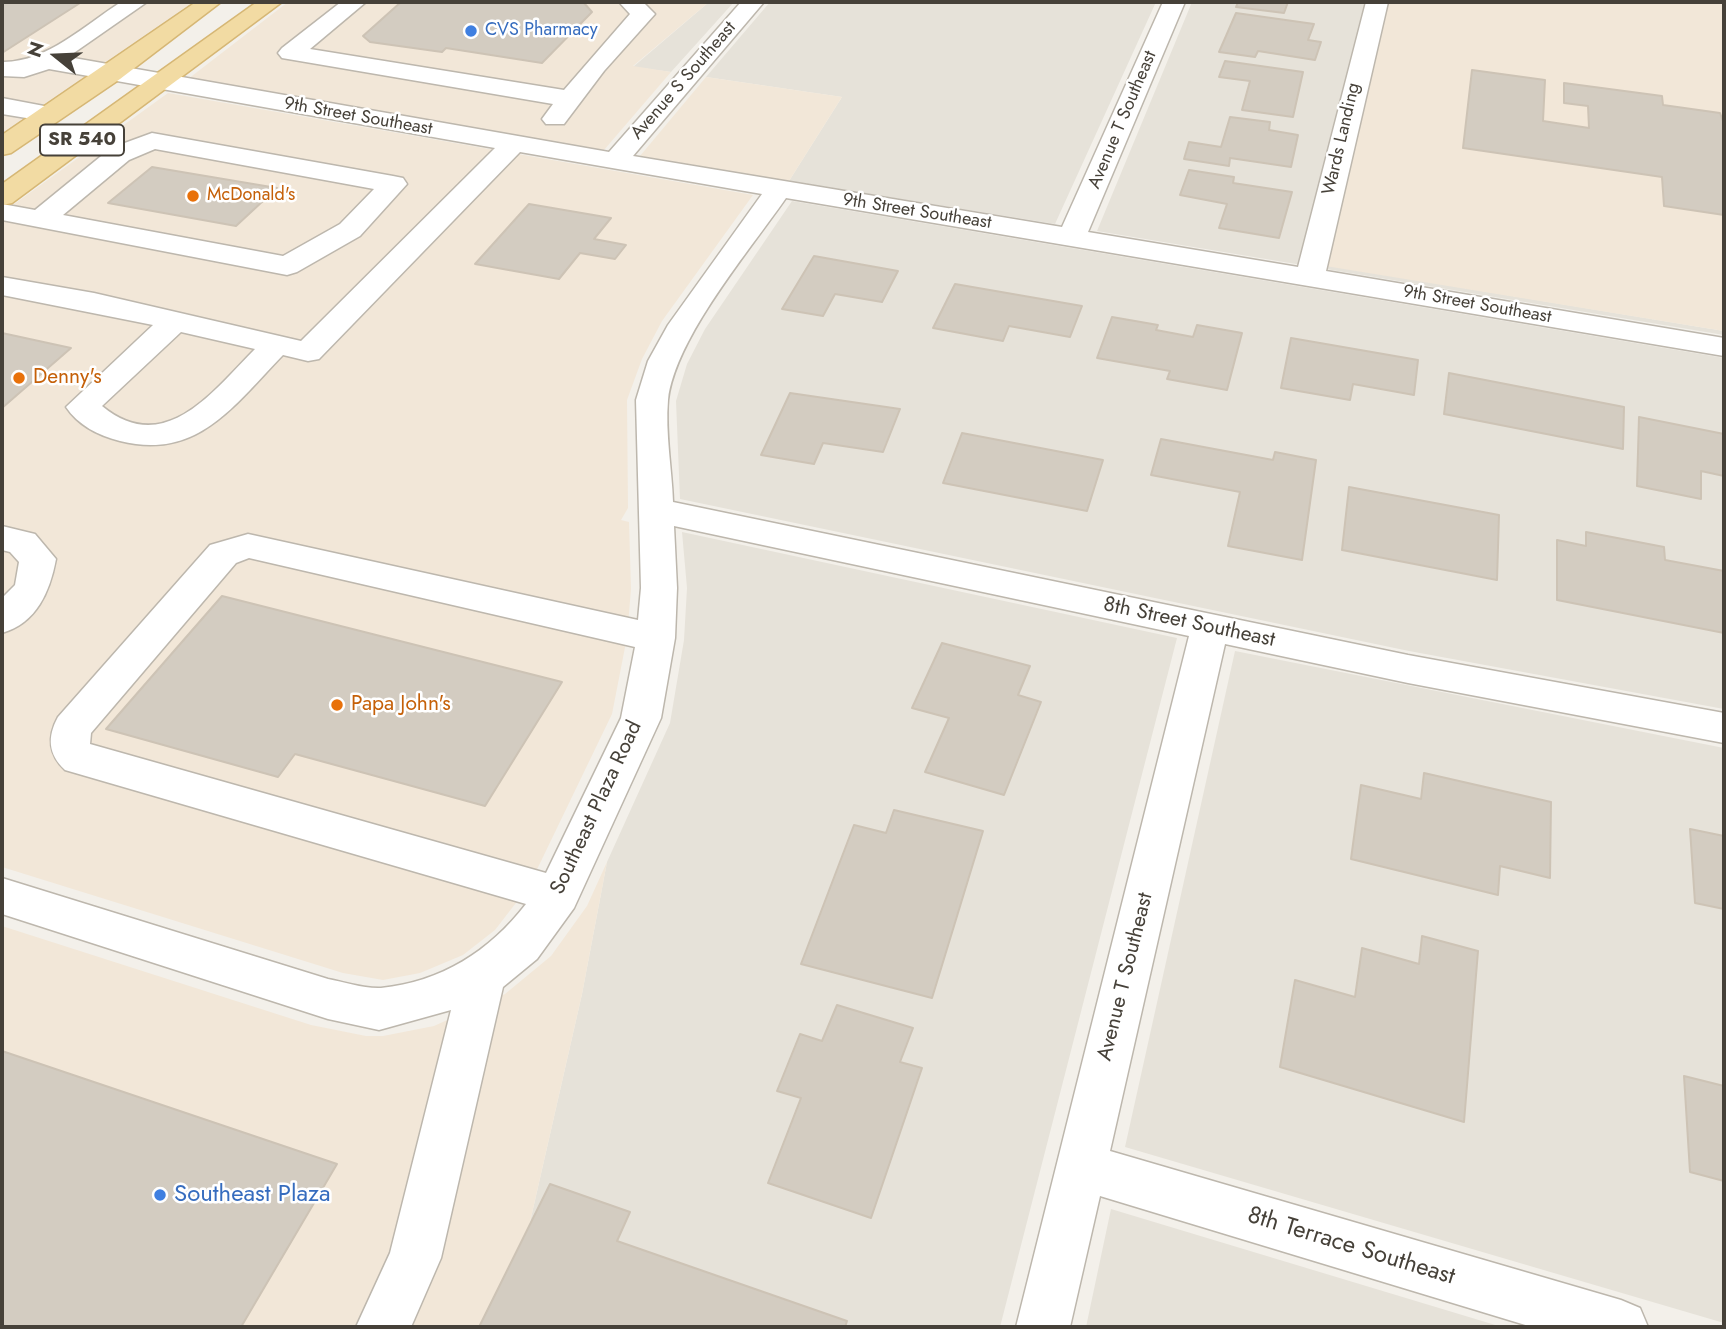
<!DOCTYPE html>
<html>
<head>
<meta charset="utf-8">
<style>
  body { margin:0 }
  #map { position:relative; width:1726px; height:1329px; overflow:hidden; background:#f3f0ea; font-family:Jost,sans-serif }
  canvas { display:block }
  .frame { position:absolute; inset:0; border:4px solid #464139; pointer-events:none }
  .north { position:absolute; left:21px; top:21px; width:70px; height:70px; -webkit-text-stroke:5px #fff; paint-order:stroke; rotate:288deg; font-size:19px; font-weight:700; line-height:28px; text-align:center; color:#464139 }
  .north::after { content:''; display:block; margin:auto; width:24px; height:32px; background:#464139; clip-path:polygon(50% 0,100% 100%,50% 72%,0 100%) }
</style>
</head>
<body>
<div id="map">
<canvas width="1726" height="1329"></canvas>
<div class="frame"></div>
<div class="north">N</div>
</div>
<script>
const c = document.querySelector('canvas').getContext('2d');
c.lineJoin = 'round';
function fillPath(path, color) {
  c.fillStyle = color;
  c.fill(path, 'evenodd');
}
function strokePath(path, color, width, dash) {
  c.strokeStyle = color;
  c.lineWidth = width;
  c.lineCap = dash ? 'butt' : 'round';
  c.setLineDash(dash || []);
  c.stroke(path);
}
function drawText(font, color, halo, rows, align = 'center') {
  c.font = font + ' Jost,sans-serif';
  c.lineWidth = 5;
  c.setLineDash([]);
  c.textBaseline = 'middle';
  c.strokeStyle = halo;
  c.fillStyle = color;
  for (const [text, x, y, turn = 0] of rows) {
    c.save();
    c.translate(x, y);
    c.rotate((+turn || 0) * Math.PI / 180);
    c.textAlign = isNaN(turn) ? turn : align;
    if (halo) c.strokeText(text, 0, 0);
    c.fillText(text, 0, 0);
    c.restore();
  }
}
fillPath(new Path2D(`
  M709 2H734L671 72 633 67Z
  M770 2H1156L1055 224 789 181 842 97 706 77Z
  M1192 2H1376L1307 262 1724 331V335L1097 231Z
  M792 201 1724 358V709L1409 651 680 499 676 401 687 364 705 329Z
  M682 532 1177 638 1000 1327H483L525 1244 582 994 607 862 670 723 684 640 687 588Z
  M1235 651 1724 748V1323L1125 1147Z
  M1111 1209 1502 1327H1086Z`), '#e6e2d9');
fillPath(new Path2D(`
  M2 2H193L2 133Z
  M288 2H709L633 66 671 72 604 150 188 79Z
  M1376 2H1724V331L1307 263Z
  M706 77 842 97 789 181 640 156Z
  M168 93 753 195 662 321 642 359 627 400 628 508 621 520 629 522 631 589 627 637 612 714 529 886 495 930 463 955 420 973 383 980 343 973 2 867V213Z
  M607 862 582 994 525 1244 483 1327H2V926L311 1025 366 1036H383L434 1026 505 994 551 956 587 906Z`), '#f2e7d8');
const building = new Path2D(`
  M2 2H71L80 3 2 53Z
  M401 2H576L584 3 592 12 542 63 446 48 442 52 370 42 363 36Z
  M1238 2H1288L1284 13 1236 7Z
  M1236 13 1314 24 1308 40 1321 42 1315 60 1258 51 1255 57 1219 52Z
  M1225 61 1303 72 1293 117 1242 110 1250 81 1219 77Z
  M1472 70 1545 80 1543 121 1589 128 1588 106 1564 103V83L1662 96 1663 105 1720 113 1724 124V215L1664 206 1662 177 1463 148Z
  M1230 117 1270 122 1269 130 1298 135 1291 167 1230 158 1229 166 1184 159 1189 142 1221 147Z
  M152 167 277 188 236 226 108 203Z
  M1189 170 1234 177 1233 183 1292 192 1279 238 1219 228 1227 204 1180 195Z
  M529 204 611 218 594 239 626 245 615 259 580 253 559 279 475 264Z
  M814 256 898 271 882 302 835 294 823 316 782 309Z
  M955 284 1082 306 1070 337 1009 326 1003 341 933 328Z
  M1112 317 1158 325 1156 330 1193 337 1197 325 1242 333 1227 390 1167 379 1170 371 1097 358Z
  M2 333 71 348 2 408Z
  M1291 338 1418 360 1414 395 1353 384 1350 400 1281 388Z
  M1449 373 1624 407 1623 449 1444 414Z
  M790 393 900 409 883 452 823 443 814 464 761 455Z
  M1639 417 1724 434V476L1701 471V499L1637 486Z
  M962 433 1103 460 1087 511 943 483Z
  M1161 439 1273 460 1275 452 1316 460 1302 560 1228 546 1240 492 1151 475Z
  M1349 487 1499 515 1497 580 1342 550Z
  M1586 532 1664 547 1665 560 1724 571V633L1557 600V540L1586 546Z
  M222 596 562 682 485 806 295 754 278 777 106 729Z
  M942 643 1030 666 1018 695 1041 702 1004 795 925 772 949 718 912 708Z
  M1424 773 1551 802 1550 878 1500 866 1498 895 1351 859 1361 785 1421 799Z
  M894 810 983 831 932 998 801 964 854 825 886 833Z
  M1690 829 1724 836V909L1695 903Z
  M1422 936 1478 951 1464 1122 1280 1067 1295 980 1355 997 1362 948 1419 964Z
  M837 1005 913 1028 900 1062 922 1068 871 1218 768 1183 801 1098 777 1091 800 1034 822 1041Z
  M2 1051 337 1164 241 1327H2Z
  M1684 1076 1724 1086V1181L1690 1172Z
  M550 1184 630 1212 617 1241 847 1321 845 1327H479Z`);
fillPath(building, '#d3ccc1');
strokePath(building, '#cdc3b5', 2);
const minor = new Path2D(`
  M121 2H147L68 57 609 152 741 2H764L633 156 1062 227 1163 2H1185L1088 232 1298 267 1366 2H1388L1326 271 1724 338V356L786 198C750 250 675 338 668 400 665 433 672 470 673 502L1408 655 1724 713V743L1408 683 1225 644 1110 1151 1621 1300 1640 1308 1648 1327H1532L1100 1196 1070 1327H1016L1189 636 674 526 677 588 675 638 661 718 574 908 537 959 503 987 441 1258 411 1327H356L390 1253 451 1010 379 1030 328 1019 2 914V878L328 979C344 982 365 989 381 988 441 982 490 951 526 904L65 770C48 754 47 737 58 717L210 545 248 534 638 620 641 588 636 400 648 361 668 325 762 194 520 152 319 359 308 361 283 355C235 404 198 461 120 441 99 436 78 425 66 407L153 325 2 295V277L94 293 301 341 495 148 49 69 24 77 2 76V62C46 63 85 25 121 2ZM181 332 255 349C213 391 165 458 102 406ZM249 558 635 647 621 718 546 873 90 744 91 733 236 563Z
  M341 2H366L310 49 564 90 630 14 619 2H643L655 14 604 71 564 124H546L542 119 553 104 282 58 278 53 282 48Z
  M2 98 60 109 64 114 60 119 51 122 2 114Z
  M152 133 393 176 403 178 407 184 360 236 297 272 287 275 2 220V204L35 210 111 148ZM155 149 374 189 340 224 283 256 63 215 129 160Z
  M2 526 35 534 56 559C50 591 37 623 2 633V598L15 585 19 562 10 552 2 550Z`);
const major = new Path2D(`
  M196 2H221L120 79 11 153 2 155V135Z
  M257 2H282L12 203 2 205V184Z`);
strokePath(minor, '#bdb7ad', 3);
strokePath(major, '#d6b775', 3);
fillPath(minor, '#fff');
fillPath(major, '#f2dba3');
for (const [x, y, r, color] of [
  [471,31,7,"#3f7fe0"],
  [193,196,7,"#e8710a"],
  [19,378,7,"#e8710a"],
  [337,705,7,"#e8710a"],
  [160,1195,7,"#3f7fe0"]
]) {
  const dot = new Path2D();
  dot.arc(x, y, r, 0, 2 * Math.PI);
  c.fillStyle = color;
  c.fill(dot);
  strokePath(dot, '#fff', 2.5);
}
drawText('18px', '#366cbe', '#fff', [
  ["CVS Pharmacy",485,31]
], 'left');
drawText('18px', '#464139', '#fff', [
  ["Avenue S Southeast",684,81,-49],
  ["9th Street Southeast",358,117,10],
  ["Avenue T Southeast",1123,120,-67],
  ["Wards Landing",1342,139,-77],
  ["9th Street Southeast",917,212,9],
  ["9th Street Southeast",1477,305,10]
]);
drawText('18px', '#c56008', '#fff', [
  ["McDonald's",207,196]
], 'left');
for (const [x, y, w] of [
  [82,140,84]
]) {
  const box = new Path2D();
  box.roundRect(x - w / 2, y - 15.5, w, 31, 5);
  c.fillStyle = '#fff';
  c.fill(box);
  strokePath(box, '#464139', 2);
}
drawText('bold 19px', '#464139', null, [
  ["SR 540",82,140]
]);
drawText('21px', '#c56008', '#fff', [
  ["Denny's",33,378],
  ["Papa John's",351,705]
], 'left');
drawText('21px', '#464139', '#fff', [
  ["8th Street Southeast",1189,623,12],
  ["Southeast Plaza Road",597,808,-65],
  ["Avenue T Southeast",1126,977,-76]
]);
drawText('24px', '#366cbe', '#fff', [
  ["Southeast Plaza",174,1195]
], 'left');
drawText('24px', '#464139', '#fff', [
  ["8th Terrace Southeast",1351,1247,17]
]);
</script>
</body>
</html>
